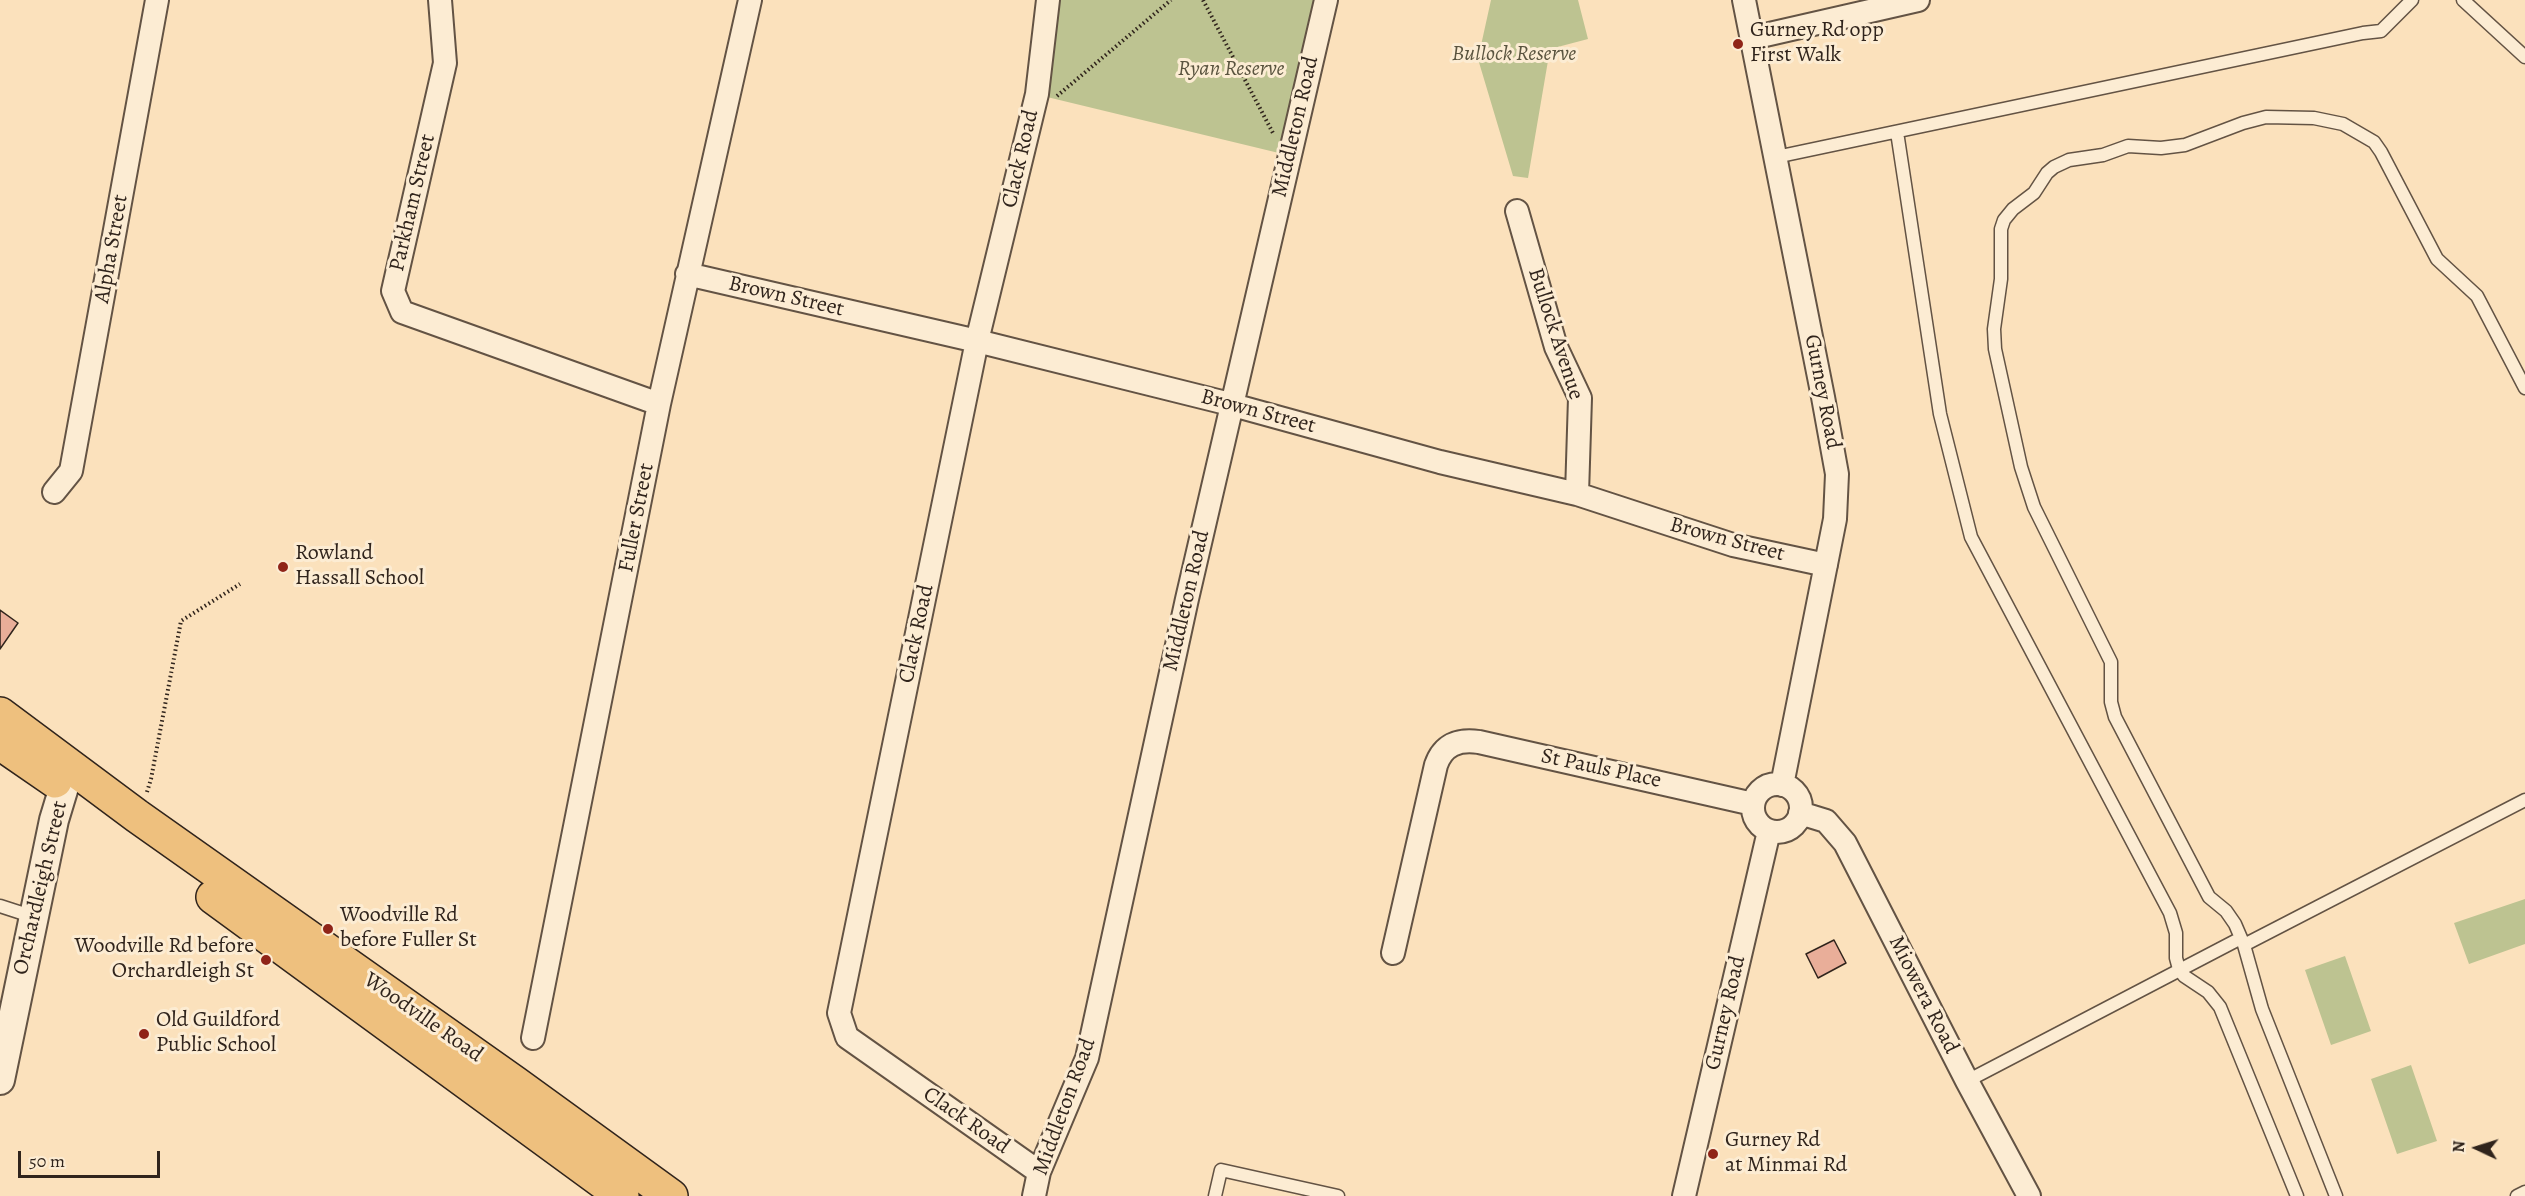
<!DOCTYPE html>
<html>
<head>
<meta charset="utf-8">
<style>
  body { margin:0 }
  #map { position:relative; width:2525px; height:1196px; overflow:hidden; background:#fbe1bc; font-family:Alegreya,serif }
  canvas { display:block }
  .north { position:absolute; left:2447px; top:1118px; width:60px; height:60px; -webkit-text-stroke:4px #fcecd3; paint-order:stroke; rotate:274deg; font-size:16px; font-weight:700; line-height:24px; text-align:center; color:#30241c }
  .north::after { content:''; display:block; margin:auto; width:21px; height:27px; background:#30241c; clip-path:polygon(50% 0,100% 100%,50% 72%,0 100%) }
  .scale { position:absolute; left:18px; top:1151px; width:142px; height:27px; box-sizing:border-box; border:3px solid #30241c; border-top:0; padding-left:8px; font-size:18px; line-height:21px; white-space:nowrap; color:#30241c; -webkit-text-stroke:4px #fcecd3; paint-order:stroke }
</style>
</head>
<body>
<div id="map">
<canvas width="2525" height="1196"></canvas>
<div class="north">N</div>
<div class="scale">50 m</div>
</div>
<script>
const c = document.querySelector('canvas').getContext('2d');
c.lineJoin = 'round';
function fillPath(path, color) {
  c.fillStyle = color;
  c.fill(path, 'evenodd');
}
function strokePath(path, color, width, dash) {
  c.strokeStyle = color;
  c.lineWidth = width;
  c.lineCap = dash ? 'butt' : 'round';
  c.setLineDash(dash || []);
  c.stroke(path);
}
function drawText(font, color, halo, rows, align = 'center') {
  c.font = font + ' Alegreya,serif';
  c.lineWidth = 6;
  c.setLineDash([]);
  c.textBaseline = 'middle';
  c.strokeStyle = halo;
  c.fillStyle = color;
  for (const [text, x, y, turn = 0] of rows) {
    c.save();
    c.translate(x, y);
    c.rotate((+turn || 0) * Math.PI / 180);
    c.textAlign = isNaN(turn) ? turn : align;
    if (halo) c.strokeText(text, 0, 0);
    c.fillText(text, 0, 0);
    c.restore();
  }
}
fillPath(new Path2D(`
  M1059 0H1320L1283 154 1047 97Z
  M1491 0H1578L1588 39 1550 49 1528 178 1513 176 1478 59Z
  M2525 899V944L2469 964 2454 923Z
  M2345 956 2371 1031 2331 1045 2305 970Z
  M2411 1065 2437 1141 2397 1154 2371 1079Z`), '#bdc391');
const building = new Path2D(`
  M0 610 18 623 0 649Z
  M1834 940 1846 963 1818 978 1806 954Z`);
fillPath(building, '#e9ae99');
strokePath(building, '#30241c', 1.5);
const service = new Path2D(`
  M2463 0 2525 57
  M1897 132 1940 414 1971 537 2170 913 2176 933V958L2179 969 2184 976 2208 992 2220 1007 2297 1196
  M1776 157 2363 33 2381 31 2412 0
  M0 906 34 917
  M2244 945 2525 800
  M1967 1081 2241 938
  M1215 1196 1221 1170 1338 1196
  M2336 1196 2262 1009 2244 945 2235 924 2226 911 2209 897 2115 717 2111 702V662L2034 507 2021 467 1995 349 1994 329 2001 279V229L2004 220 2013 209 2034 193 2047 173 2054 167 2069 160 2103 155 2128 146 2161 148 2185 145 2243 123 2266 117 2314 118 2343 124 2374 142 2381 152 2437 259 2477 296 2525 388
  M2517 1196 2525 1192`);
const minor = new Path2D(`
  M440 0 445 63 393 291 402 312 659 404
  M1744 0 1823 397 1837 474 1835 519 1782 785
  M1752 38 1918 0
  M1517 211 1556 347 1580 398 1577 494
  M687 274 977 341 1222 402 1440 462 1577 494 1733 545 1826 565
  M54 492 71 471 157 0
  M1753 808a24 24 0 1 1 48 0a24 24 0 1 1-48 0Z
  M1800 813 1826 821 1845 843 1967 1081 2029 1196
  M1393 953 1436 765C1443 745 1458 739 1479 742L1753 804
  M533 1038 659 404 750 0
  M1039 1172 847 1037 839 1013 977 341 1037 94 1048 0
  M1034 1196 1039 1172 1087 1058 1187 599 1326 0
  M1684 1196 1769 831`);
const tertiary = new Path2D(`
  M0 1080 54 820 64 787 74 769`);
const primary = new Path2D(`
  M0 714 137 816 515 1083 671 1196
  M0 743 55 781
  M213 897 622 1196`);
strokePath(service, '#635344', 15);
strokePath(minor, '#635344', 26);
strokePath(tertiary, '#635344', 32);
strokePath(primary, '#30241c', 36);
strokePath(new Path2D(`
  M1203 0 1274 135
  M1057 96 1171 0
  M147 792 151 779 181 621 240 584`), '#30241c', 4, [1.5, 3]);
strokePath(service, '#fcecd3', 12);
strokePath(minor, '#fcecd3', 22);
strokePath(tertiary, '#fcecd3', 28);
strokePath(primary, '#eec07e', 33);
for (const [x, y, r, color] of [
  [1738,44,6,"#8f2418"],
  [283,567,6,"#8f2418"],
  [328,929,6,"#8f2418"],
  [266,960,6,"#8f2418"],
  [144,1034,6,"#8f2418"],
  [1713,1154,6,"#8f2418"]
]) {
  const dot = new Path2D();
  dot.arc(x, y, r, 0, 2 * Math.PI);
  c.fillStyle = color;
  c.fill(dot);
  strokePath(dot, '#fcecd3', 2);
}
drawText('22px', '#30241c', '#fcecd3', [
  ["Gurney Rd opp",1750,31],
  ["First Walk",1750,56],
  ["Rowland",295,554],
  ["Hassall School",295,579],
  ["Woodville Rd",340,916],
  ["before Fuller St",340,941],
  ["Woodville Rd before",254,947,"right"],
  ["Orchardleigh St",254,972,"right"],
  ["Old Guildford",156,1021],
  ["Public School",156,1046],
  ["Gurney Rd",1725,1141],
  ["at Minmai Rd",1725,1166]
], 'left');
drawText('italic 22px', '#5a543f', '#fcecd3', [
  ["Bullock Reserve",1514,55],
  ["Ryan Reserve",1231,70]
]);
drawText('22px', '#30241c', '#fcecd3', [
  ["Middleton Road",1296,127,-77],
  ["Clack Road",1021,159,-77],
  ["Parkham Street",413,203,-77],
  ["Alpha Street",112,249,-80],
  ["Brown Street",786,297,13],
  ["Bullock Avenue",1555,334,72],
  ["Gurney Road",1822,392,79],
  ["Brown Street",1258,412,15],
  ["Fuller Street",637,518,-79],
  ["Brown Street",1727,540,15],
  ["Middleton Road",1187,601,-77],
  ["Clack Road",917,634,-78],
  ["St Pauls Place",1601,769,12],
  ["Orchardleigh Street",41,888,-77],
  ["Miowera Road",1923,995,63],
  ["Gurney Road",1726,1013,-77],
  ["Woodville Road",423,1018,35],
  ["Middleton Road",1065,1107,-70],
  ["Clack Road",966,1121,35]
]);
</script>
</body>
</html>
